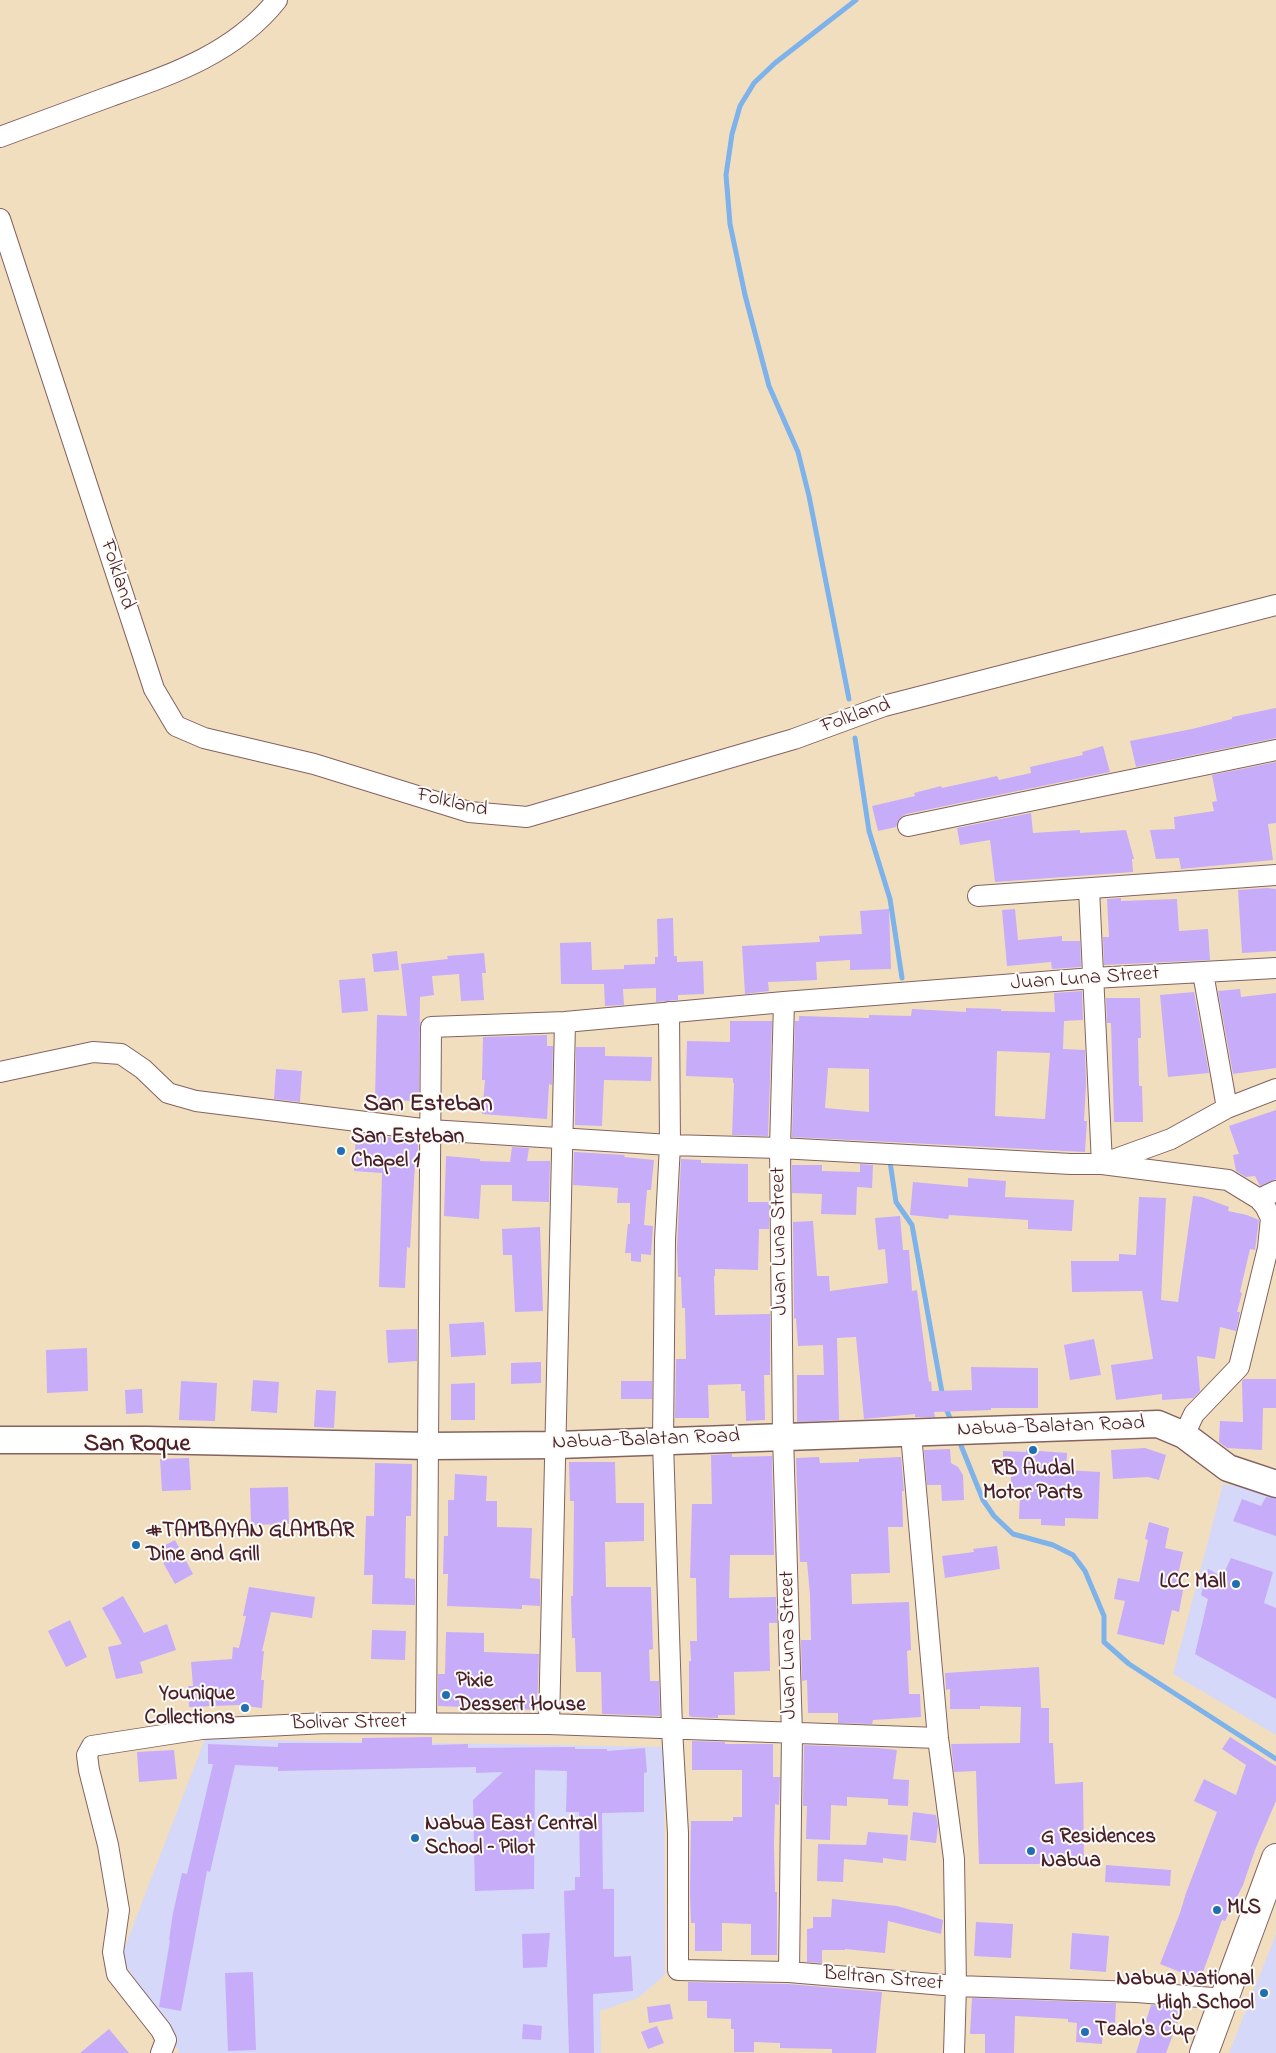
<!DOCTYPE html>
<html>
<head>
<meta charset="utf-8">
<style>
  body { margin:0 }
  canvas { display:block; background:#f1debf }
</style>
</head>
<body>
<canvas width="1276" height="2053"></canvas>
<script>
const c = document.querySelector('canvas').getContext('2d');
c.lineJoin = 'round';
function fillPath(path, color) {
  c.fillStyle = color;
  c.fill(path, 'evenodd');
}
function strokePath(path, color, width, dash) {
  c.strokeStyle = color;
  c.lineWidth = width;
  c.lineCap = dash ? 'butt' : 'round';
  c.setLineDash(dash || []);
  c.stroke(path);
}
function drawText(font, color, halo, rows, align = 'center') {
  c.font = font + ' "Indie Flower",sans-serif';
  c.lineWidth = 4;
  c.setLineDash([]);
  c.textBaseline = 'middle';
  c.strokeStyle = halo;
  c.fillStyle = color;
  for (const [text, x, y, turn = 0] of rows) {
    c.save();
    c.translate(x, y);
    c.rotate((+turn || 0) * Math.PI / 180);
    c.textAlign = isNaN(turn) ? turn : align;
    if (halo) c.strokeText(text, 0, 0);
    c.fillText(text, 0, 0);
    c.restore();
  }
}
fillPath(new Path2D(`
  M1223 1484 1276 1493V1735L1173 1674Z
  M205 1739 664 1747 665 1975 638 1998 600 2011 601 2053H180L121 1957Z
  M1276 1934V2053H1229Z`), '#d5d8f9');
strokePath(new Path2D(`
  M849 699 809 496 798 452 769 386 745 295 730 224 726 175 732 134 740 106 754 83 775 63 856 0
  M855 738 869 831 890 899 902 978
  M890 1162 896 1202 912 1225 943 1398
  M945 1406 952 1423
  M958 1438 983 1500 994 1516 1013 1534 1053 1545 1073 1555 1085 1571 1104 1616V1642L1129 1664 1276 1759`), '#7db2eb', 5);
fillPath(new Path2D(`
  M1276 708V738L1136 767 1130 741 1192 729 1232 719V717Z
  M1103 746 1110 772 906 814 900 818 896 827 878 831 872 806 915 796 914 793 941 786 942 788 997 776 999 780 1031 773 1030 767 1083 755 1082 752Z
  M1276 762V823L1268 824 1273 860 1181 869 1179 858 1156 859 1150 830 1175 829 1174 817 1214 811 1212 802 1217 801 1212 775Z
  M1031 813 1033 833 1080 830V833L1126 830 1134 859H1132L1133 872 995 882 990 840 960 845 957 828Z
  M1267 888 1276 889V951L1242 953 1238 890Z
  M1121 898V901L1177 899 1179 931 1208 929 1210 960 1104 965 1103 937H1109L1107 899Z
  M889 909 891 969 850 970V960L816 962 817 980 768 982 769 991 745 994 742 946 820 942 819 936 862 934 860 911Z
  M1015 909 1018 940 1062 936V941H1080L1081 967 1052 969 1051 962 1007 966 1002 910Z
  M673 918 674 956H677V962L703 961 704 994 678 995V1000L656 1002V988L623 989 624 1005 605 1006 604 984H561L560 943 591 942 592 970 624 969V965L655 964V957H658L657 919Z
  M397 951 399 970 374 972 372 954Z
  M484 953 486 973H482L484 1000 461 1001 459 974 432 976 434 995 420 997 419 1101 375 1100 377 1015 407 1016 401 964 448 959 447 956Z
  M365 978 368 1011 342 1013 339 980Z
  M1240 989 1241 997 1276 993V1068L1233 1074 1218 991Z
  M1082 991 1083 1020 1064 1021 1063 1049 1085 1050 1086 1084 1084 1121H1087L1085 1152 792 1137 795 1021H799V1016L869 1018V1015L911 1016 912 1009 966 1012V1008L1001 1009V1011L1055 1012 1054 993ZM997 1051 1050 1053 1045 1119 995 1116ZM828 1068 869 1069V1112L825 1108Z
  M1194 992 1209 1073 1168 1077 1160 995Z
  M1106 998H1140L1141 1038H1138L1139 1086H1142L1143 1122H1114L1111 1023H1107Z
  M730 1021H772L768 1136 732 1135 734 1083H733V1078L686 1076 687 1041 730 1042Z
  M547 1035V1046H553L552 1085 549 1084 547 1119 482 1114 485 1080H482L483 1037Z
  M576 1047H605V1056L652 1057 651 1081 604 1080 602 1126 575 1125Z
  M276 1069 302 1071 300 1102 274 1099Z
  M1276 1110V1179L1260 1186 1255 1176 1246 1177 1236 1171 1233 1155 1239 1154 1229 1126Z
  M356 1133 418 1141V1165H415L410 1248 407 1247 405 1288 379 1287 382 1173 354 1171Z
  M512 1147 529 1148 527 1161H550L549 1202 512 1201V1185H481L479 1219 444 1216 446 1156 480 1159V1161L510 1162Z
  M574 1152 625 1155 624 1157 654 1160 651 1190H647L644 1225 653 1226 651 1255 641 1254V1262L631 1261V1253H625L628 1224H630V1203H617L618 1188 573 1185Z
  M681 1159 701 1160V1163L748 1164V1202H769V1229H759L758 1270 715 1269V1276H714L715 1315 770 1314V1375H764L765 1420 746 1421 745 1391H741V1384L708 1385 709 1418H675L676 1359H686L685 1308H682L681 1277H678L677 1247Z
  M860 1164 873 1165 872 1188 857 1187 856 1215 821 1214 822 1194 792 1193V1165H822V1171L860 1172Z
  M968 1178 1006 1181 1005 1197 1074 1200 1072 1231 1028 1229V1220L949 1215 948 1219 910 1215 913 1182 968 1187Z
  M1193 1196 1202 1197 1229 1207 1228 1211 1247 1215 1259 1220 1255 1250 1250 1249 1240 1292 1242 1293 1237 1312H1240L1236 1331 1220 1327 1215 1359 1197 1356 1200 1391 1193 1398 1162 1400V1394L1116 1400 1111 1365 1153 1359 1142 1291 1072 1292 1071 1261H1119V1254L1136 1255 1139 1197 1166 1198 1161 1300 1178 1302Z
  M900 1216 903 1250H909L912 1291 917 1290 929 1382 931 1381 932 1391 972 1390 971 1367 1038 1368V1408H991V1410L934 1412 935 1417H915V1414L864 1419 856 1337 837 1338 839 1420 797 1422V1375H824L823 1345 798 1346 796 1318 794 1319 793 1222 813 1221 817 1276H829L830 1291 888 1283 885 1249 878 1250 875 1218Z
  M540 1227 543 1311 515 1312 512 1255H503L502 1229Z
  M484 1322 486 1355 451 1357 449 1324Z
  M417 1329V1361L388 1363 386 1330Z
  M1094 1339 1101 1375 1070 1380 1064 1345Z
  M87 1348 88 1391 47 1393 46 1350Z
  M541 1362V1383L511 1384V1363Z
  M1244 1379H1276V1408H1263L1262 1450 1227 1448 1219 1442 1220 1421 1243 1422 1242 1381Z
  M253 1380 279 1382 277 1413 251 1411Z
  M181 1381 217 1383 215 1421 179 1420Z
  M621 1381H652V1399H621Z
  M475 1383V1420H451V1384Z
  M142 1389 143 1413 126 1414 125 1390Z
  M316 1390 336 1391 334 1428 314 1427Z
  M1145 1448 1166 1455 1159 1480 1148 1477 1113 1479 1111 1450Z
  M950 1449 951 1463 958 1467 963 1475 964 1500 942 1501 941 1485H927L924 1450Z
  M1026 1450 1067 1453 1066 1470 1100 1472 1098 1519 1065 1518V1526L1041 1525V1519H1019L1020 1493 1011 1492V1475H1003V1451L1026 1452Z
  M732 1454V1457L772 1456 774 1555H730L729 1598 776 1597 777 1623H769L770 1671 734 1672 735 1715H718V1718L693 1717 689 1716V1661H691L690 1641H697L696 1578H690L692 1504H712L711 1455Z
  M819 1457 820 1463 859 1462V1459L901 1457 904 1491H902L903 1527H888L890 1573 851 1574 852 1604 909 1602 911 1650 907 1651 909 1694H920L921 1717 873 1720 872 1724 838 1723V1713H808L807 1680 802 1681 801 1640H811L810 1595 807 1562H800L796 1458Z
  M189 1458 191 1490 162 1491 160 1459Z
  M569 1462H615L616 1503H644V1541L605 1542 606 1587H651L653 1649 649 1650 650 1681H659L660 1716 602 1714 601 1672H576L575 1638H572L571 1596H573L574 1501H570Z
  M375 1463 412 1464 411 1516H406L405 1578 415 1579V1605L372 1604 373 1575H364L366 1516H374Z
  M455 1474 487 1476 486 1501H497V1527L532 1528 530 1578 540 1579V1606L522 1605V1609L447 1606 448 1574H443L444 1536H448V1500H454Z
  M288 1487 289 1524 251 1525 250 1488Z
  M1266 1497 1276 1499V1536L1233 1521 1242 1499 1261 1506Z
  M1149 1522 1169 1528 1165 1548 1183 1552 1175 1589 1183 1590 1179 1612 1172 1610 1164 1645 1117 1634 1125 1601 1114 1599 1118 1578 1139 1582 1148 1540 1145 1539Z
  M175 1540 193 1574 175 1584 156 1550Z
  M997 1546 1000 1569 945 1578 942 1556 974 1552 973 1549Z
  M1231 1558 1273 1572 1264 1603 1276 1608V1699L1195 1654 1208 1599 1201 1595 1208 1569 1222 1577Z
  M249 1587 315 1597 312 1618 271 1612 262 1651H264L261 1680H264L262 1708 238 1705 189 1707 188 1686H193L191 1662 232 1659 233 1647 239 1648 246 1616H243Z
  M123 1596 144 1633 167 1624 176 1650 140 1662 143 1673 116 1679 108 1647 122 1644 102 1608Z
  M70 1620 87 1657 66 1667 48 1631Z
  M372 1630 406 1631 405 1660 371 1659Z
  M446 1632 484 1633V1652L539 1654 537 1710 438 1706V1674H445Z
  M1039 1667 1041 1708H1049V1743H1053L1055 1784 1083 1782 1084 1864H979L976 1771 954 1772 951 1744 1020 1743 1021 1707 980 1706V1709H950V1689L946 1690 945 1673Z
  M432 1737V1745L468 1744V1748L575 1747V1749H607V1751L645 1748 647 1772 644 1773V1812L602 1813 603 1889H614V1957L631 1956 633 1991 593 1994 594 2053H569L564 1891 575 1890V1877H580L579 1812H566L567 1771 535 1770 534 1889 475 1891 473 1800 503 1772 476 1773V1767L278 1771V1767L235 1765 210 1872 207 1871 181 2011 159 2007 170 1940H169L173 1913 182 1873 187 1874 213 1764H208V1744L278 1747V1743H362V1738Z
  M1230 1737 1276 1766V1801L1255 1850 1243 1885 1225 1921 1222 1920 1200 1980 1160 1964 1180 1913 1186 1893 1217 1812 1194 1801 1204 1779 1236 1795 1246 1765 1222 1749Z
  M692 1741 725 1742V1744H773V1777H780L779 1805 775 1804 774 1845 775 1892H777V1955H751V1924L722 1923V1951H695V1923H691L690 1892 691 1821H733V1817H742V1770H692Z
  M804 1745 878 1748 897 1750 893 1779 909 1780 908 1806 888 1805V1799L847 1797V1806L831 1805 830 1840 806 1839 807 1806H803Z
  M174 1750 177 1779 139 1782 137 1752Z
  M913 1812 936 1815 938 1826 936 1843 910 1840Z
  M868 1832 908 1835 906 1861 883 1858V1863L844 1859 843 1882 817 1881 818 1844 866 1845Z
  M1106 1865 1171 1870 1170 1886 1105 1882Z
  M832 1899 897 1906 925 1914 943 1920 941 1934 888 1921 885 1953 845 1949V1950H822V1963L807 1962V1929L813 1928V1917H831Z
  M976 1922 1013 1924 1011 1958 974 1956Z
  M550 1933 547 1967 523 1968 522 1934Z
  M1072 1933 1109 1936 1106 1972 1070 1969Z
  M253 1972 256 2050 228 2051 225 1973Z
  M688 1982 788 1984 882 1992 876 2053H832V2049L780 2048V2043L754 2042V2052H734V2029H731V2019L707 2018V2001H688Z
  M972 1998 1116 2003 1115 2025 1103 2024 1102 2044 1076 2042 1077 2023 1068 2022V2019L1015 2016 1014 2053H985V2034H970Z
  M670 2004 673 2019 649 2023 647 2007Z
  M1151 2005 1173 2007 1182 2010 1166 2053H1136Z
  M523 2024 542 2026 541 2040 522 2039Z
  M657 2026 664 2043 648 2049 641 2032Z
  M109 2029 129 2053H80Z`), '#c7acf9');
const minor = new Path2D(`
  M0 137C37 123 74 110 111 96 173 74 235 53 277 0
  M0 219 154 689 176 726 204 738 314 764 469 812 527 817 794 739 884 706 1276 605
  M908 826 1276 750
  M1089 889 1102 1164 1171 1139 1227 1108 1276 1089
  M978 896 1276 875
  M1203 973 1227 1108
  M784 1002 780 1148 783 1436 792 1734 789 1972
  M669 1012 670 1145 665 1240 663 1442 672 1729 678 1833V1970L789 1972 956 1986 1137 1992 1225 1999
  M0 1072 93 1052 121 1054 143 1069 168 1093 196 1101 430 1130 670 1145 780 1148 1071 1164H1102L1228 1180 1259 1199 1276 1191
  M911 1434 938 1738 954 1859 956 1986 954 2053
  M1184 1435 1194 1414 1239 1367 1268 1248 1271 1218 1265 1206 1259 1199
  M426 1723 431 1027 565 1022 784 1002 1093 978 1276 968
  M549 1724 565 1022
  M161 2053 166 2040 161 2030 117 1974 113 1952 119 1910 108 1845 89 1770 87 1755 92 1746 202 1729 327 1723 549 1724 938 1738`);
const major = new Path2D(`
  M0 1440H147L429 1446 557 1445 1158 1424 1184 1435 1228 1468 1276 1484`);
const highway = new Path2D(`
  M1204 2053 1276 1858`);
strokePath(minor, '#84625f', 22);
strokePath(major, '#84625f', 29);
strokePath(highway, '#84625f', 30);
strokePath(minor, '#fff', 20);
strokePath(major, '#fff', 26);
strokePath(highway, '#fff', 28);
for (const [x, y, r, color] of [
  [341,1151,5,"#1f6fb2"],
  [1033,1450,5,"#1f6fb2"],
  [136,1545,5,"#1f6fb2"],
  [1236,1584,5,"#1f6fb2"],
  [446,1695,5,"#1f6fb2"],
  [245,1708,5,"#1f6fb2"],
  [415,1838,5,"#1f6fb2"],
  [1031,1851,5,"#1f6fb2"],
  [1217,1910,5,"#1f6fb2"],
  [1264,1993,5,"#1f6fb2"],
  [1085,2032,5,"#1f6fb2"]
]) {
  const dot = new Path2D();
  dot.arc(x, y, r, 0, 2 * Math.PI);
  c.fillStyle = color;
  c.fill(dot);
  strokePath(dot, '#fdfcf7', 2);
}
drawText('21px', '#4a1f2b', '#fdfcf7', [
  ["Folkland",116,575,72],
  ["Folkland",856,717,-19],
  ["Folkland",452,804,13],
  ["Juan Luna Street",1085,980,-4],
  ["Juan Luna Street",781,1241,-91],
  ["Nabua-Balatan Road",1051,1428,-2],
  ["Nabua-Balatan Road",646,1441,-2],
  ["Juan Luna Street",790,1645,-91],
  ["Bolivar Street",349,1724,-1],
  ["Beltran Street",883,1980,5]
]);
drawText('bold 21px', '#4a1f2b', '#fdfcf7', [
  ["San Esteban",351,1139],
  ["Chapel 1",351,1163],
  ["RB Audal",1033,1471,"center"],
  ["Motor Parts",1033,1495,"center"],
  ["#TAMBAYAN GLAMBAR",146,1533],
  ["Dine and Grill",146,1557],
  ["LCC Mall",1226,1584,"right"],
  ["Pixie",456,1683],
  ["Dessert House",456,1707],
  ["Younique",235,1696,"right"],
  ["Collections",235,1720,"right"],
  ["Nabua East Central",425,1826],
  ["School – Pilot",425,1850],
  ["G Residences",1041,1839],
  ["Nabua",1041,1863],
  ["MLS",1227,1910],
  ["Nabua National",1254,1981,"right"],
  ["High School",1254,2005,"right"],
  ["Tealo's Cup",1095,2032]
], 'left');
drawText('bold 24px', '#4a1f2b', '#fdfcf7', [
  ["San Esteban",428,1106],
  ["San Roque",137,1446]
]);
</script>
</body>
</html>
